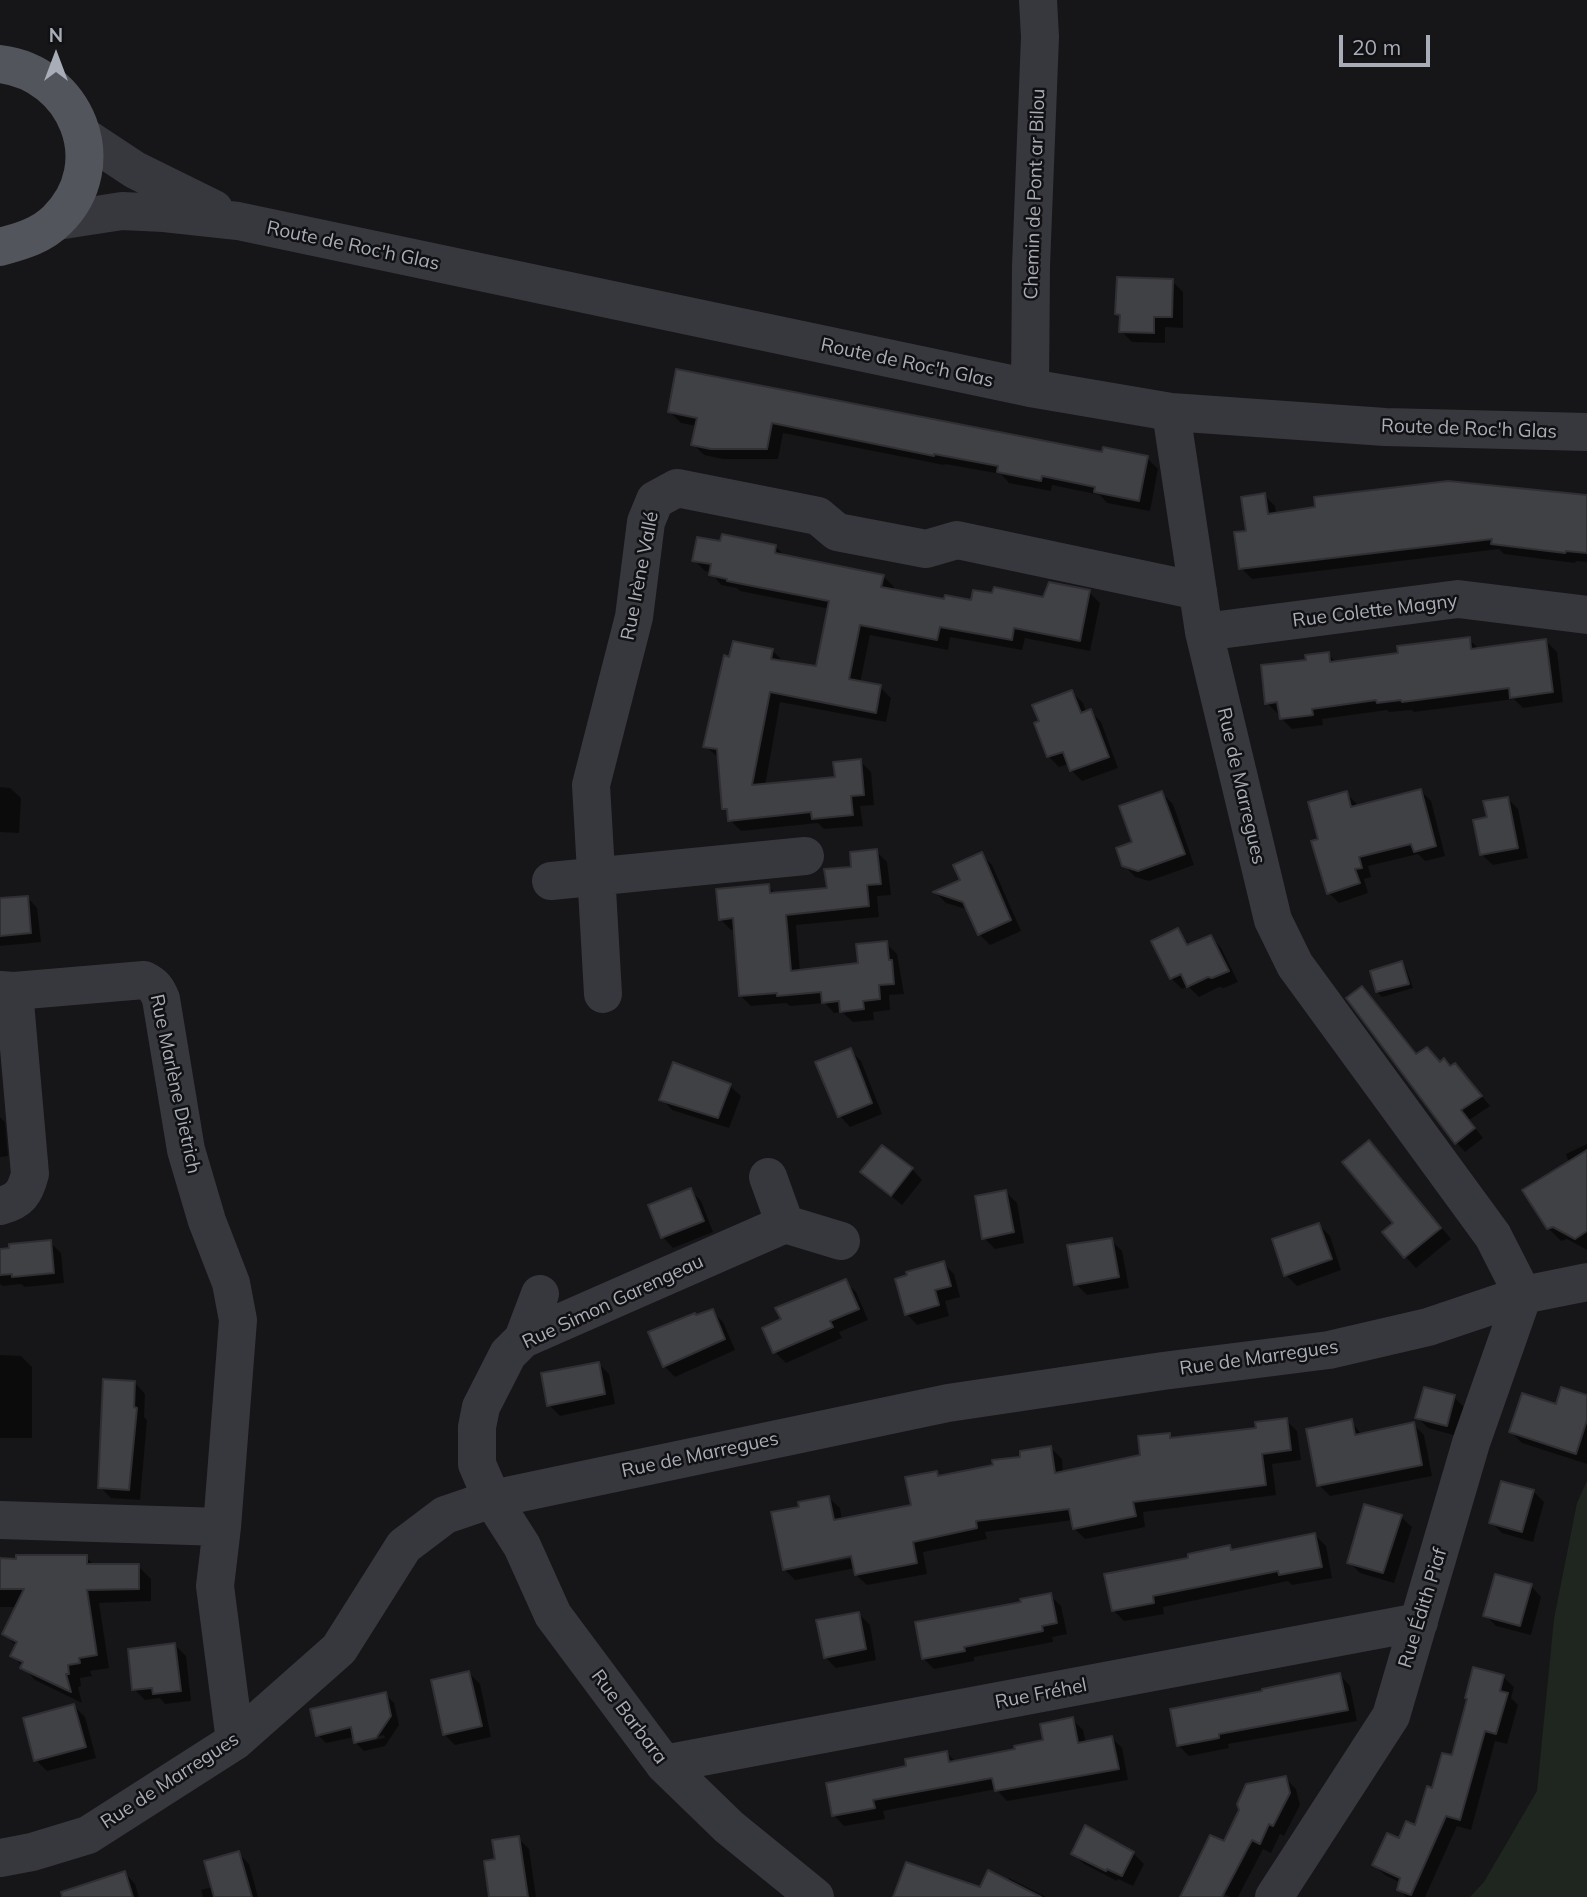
<!DOCTYPE html>
<html>
<head>
<meta charset="utf-8">
<style>
  body { margin:0 }
  #map { position:relative; width:1587px; height:1897px; overflow:hidden; background:#161618; font-family:Mulish,sans-serif }
  canvas { display:block }
  .north { position:absolute; left:21px; top:21px; width:70px; height:70px; -webkit-text-stroke:5px #111113; paint-order:stroke; rotate:0deg; font-size:19px; font-weight:700; line-height:28px; text-align:center; color:#a8adb8 }
  .north::after { content:''; display:block; margin:auto; width:24px; height:32px; background:#a8adb8; clip-path:polygon(50% 0,100% 100%,50% 72%,0 100%) }
  .scale { position:absolute; left:1339px; top:35px; width:91px; height:32px; box-sizing:border-box; border:4px solid #a8adb8; border-top:0; padding-left:9px; font-size:21px; line-height:24px; white-space:nowrap; color:#a8adb8; -webkit-text-stroke:5px #111113; paint-order:stroke }
</style>
</head>
<body>
<div id="map">
<canvas width="1587" height="1897"></canvas>
<div class="north">N</div>
<div class="scale">20 m</div>
</div>
<script>
const c = document.querySelector('canvas').getContext('2d');
c.lineJoin = 'round';
function fillPath(path, color) {
  c.fillStyle = color;
  c.fill(path, 'evenodd');
}
function strokePath(path, color, width, dash) {
  c.strokeStyle = color;
  c.lineWidth = width;
  c.lineCap = dash ? 'butt' : 'round';
  c.setLineDash(dash || []);
  c.stroke(path);
}
function drawText(font, color, halo, rows, align = 'center') {
  c.font = font + ' Mulish,sans-serif';
  c.lineWidth = 5;
  c.setLineDash([]);
  c.textBaseline = 'middle';
  c.strokeStyle = halo;
  c.fillStyle = color;
  for (const [text, x, y, turn = 0] of rows) {
    c.save();
    c.translate(x, y);
    c.rotate((+turn || 0) * Math.PI / 180);
    c.textAlign = isNaN(turn) ? turn : align;
    if (halo) c.strokeText(text, 0, 0);
    c.fillText(text, 0, 0);
    c.restore();
  }
}
fillPath(new Path2D(`
  M1587 1481V1897H1470L1484 1882 1537 1791 1554 1619 1577 1503Z`), '#1e261f');
fillPath(new Path2D(`
  M1172 281 1183 292V328L1165 327V343L1132 342 1121 331V318L1117 314Z
  M670 412 1147 458 1158 469 1150 511 1107 503 1100 495 1052 485 1051 491 1009 483 1001 474 945 464 944 465 783 433 778 459H723L704 455 693 444 697 426 681 423Z
  M1573 493 1587 494V562L1576 561 1575 563 1504 554 1499 549 1252 579 1241 568 1248 532 1264 495 1275 506 1276 515 1573 496Z
  M776 547 786 557 883 576 894 587 893 591 946 601 1044 599 1089 592 1100 603 1090 651 1025 638 1022 650 950 637 948 650 870 635 860 683 880 687 891 698 886 722 780 702 765 786 837 778 860 761 871 772 874 805 860 806 863 826 824 829 818 823 741 831 730 820 729 814 724 808 719 758 705 746 731 659 772 650 783 661 818 668 830 609 740 591 737 588 721 585 711 572 705 571 694 560Z
  M1469 639 1480 650 1546 641 1557 652 1563 702 1523 708 1514 699 1414 712 1412 710 1389 712 1387 710 1322 719 1323 725 1292 729 1281 718V713L1278 714 1267 703 1308 661 1328 654 1337 663 1399 654Z
  M1072 692 1083 703 1086 712 1090 711 1101 722 1118 768 1082 781 1071 770 1069 764 1059 767 1048 756Z
  M0 787 10 788 21 798 19 833 0 832Z
  M1421 791 1431 801 1445 856 1425 861 1418 854 1368 866 1371 877 1364 879 1368 893 1339 903 1329 893 1321 840 1346 793 1356 803 1357 808Z
  M1162 793 1173 804 1194 865 1149 881 1135 877 1124 865Z
  M1507 798 1518 809 1528 858 1493 865 1482 855 1475 821 1489 819Z
  M876 851 887 862 891 895 877 896 879 917 796 925 800 972 860 965 886 943 897 954 904 994 889 995 890 1010 873 1012 874 1020 853 1022 842 1012 834 1013 825 1003 790 1006 786 1003 751 1006 740 995 735 929 731 930 720 919 768 886 776 894 829 890Z
  M981 854 992 865 1021 931 990 945 979 934 969 910 946 903 936 893 962 881Z
  M27 897 37 908 41 942 0 946V900Z
  M1178 930 1191 946 1211 937 1221 948 1238 982 1224 988 1219 987 1199 997 1188 986 1182 989 1171 978Z
  M1401 963 1406 968 1413 988 1382 997 1377 992Z
  M850 1050 861 1061 882 1114 850 1127 840 1116Z
  M1417 1056 1464 1074 1490 1106 1469 1120 1483 1138 1465 1152 1456 1142Z
  M730 1086 741 1096 729 1128 672 1110 662 1099Z
  M0 1117 5 1122 8 1156 0 1157Z
  M1587 1144V1250L1567 1239 1561 1241 1548 1228 1569 1163 1566 1154Z
  M1379 1153 1451 1239 1416 1268 1384 1233 1395 1223Z
  M912 1169 922 1180 902 1205 862 1172Z
  M690 1190 701 1201 713 1232 673 1248 663 1237Z
  M1006 1192 1017 1203 1024 1243 995 1249 984 1238Z
  M1319 1225 1330 1236 1341 1270 1297 1286 1286 1275Z
  M1111 1240 1122 1251 1129 1288 1087 1295 1076 1284Z
  M50 1242 61 1253 64 1283 25 1287 21 1284 3 1286 0 1284V1248Z
  M943 1263 954 1274 960 1297 945 1301 949 1316 917 1325 907 1314Z
  M845 1281 856 1292 868 1320 839 1332 842 1338 786 1363 775 1352 783 1320Z
  M712 1311 723 1322 735 1350 675 1377 664 1366 697 1317Z
  M0 1355 21 1356 32 1367V1438H0Z
  M598 1363 609 1374 615 1404 560 1416 549 1405Z
  M135 1383 145 1394 144 1417 147 1420 140 1500 111 1498 100 1487Z
  M1454 1397 1465 1408 1457 1436 1428 1428 1417 1417Z
  M1587 1397V1464L1522 1443 1511 1432 1557 1406Z
  M1286 1420 1297 1431 1301 1460 1272 1464 1276 1495 1143 1512 1145 1527 1085 1539 1074 1528 1073 1520 985 1532 987 1539 923 1552 927 1574 867 1585 856 1575 855 1568 795 1580 784 1569 801 1509 829 1498 840 1508 842 1521 913 1506 936 1473 941 1478 1022 1458 1051 1448 1062 1459 1063 1473 1142 1457 1169 1435 1174 1439 1258 1429ZM859 1553 860 1557 790 1570V1567Z
  M1351 1421 1362 1435 1413 1424 1424 1435 1432 1476 1330 1496 1319 1485Z
  M1533 1491 1544 1502 1533 1542 1502 1533 1491 1522Z
  M1401 1517 1412 1527 1394 1583 1360 1573 1349 1562Z
  M1315 1535 1326 1546 1332 1578 1292 1585 1288 1581 1163 1607 1164 1614 1124 1621 1113 1610 1190 1559 1230 1547 1234 1552Z
  M86 1557 95 1566H138L151 1579V1601L99 1603 109 1668 90 1671 92 1676 80 1678 81 1686 78 1687 82 1703 35 1680 12 1655 17 1646 4 1634 17 1607H0V1561Z
  M1531 1586 1541 1597 1531 1635 1496 1626 1485 1615Z
  M1050 1595 1061 1606 1067 1634 1052 1637 1053 1642 974 1657V1661L934 1669 923 1658Z
  M859 1614 870 1625 876 1660 836 1668 825 1657Z
  M175 1645 186 1656 191 1701 165 1704 160 1698 145 1700 134 1689Z
  M469 1673 480 1684 491 1737 455 1745 444 1734Z
  M1340 1675 1350 1686 1357 1721 1228 1744 1229 1748 1189 1756 1178 1745 1264 1693Z
  M1503 1677 1514 1687 1511 1698 1518 1705 1507 1744 1495 1741 1471 1830 1457 1826 1425 1897H1406L1399 1889 1401 1883 1385 1875 1374 1865 1417 1828 1433 1790Z
  M385 1694 394 1703 399 1725 385 1746 364 1751 355 1742 354 1737 326 1743 318 1735ZM384 1735 385 1738 360 1743V1740Z
  M74 1706 85 1717 96 1758 47 1771 36 1760 25 1719Z
  M1072 1719 1083 1730 1086 1743 1111 1737 1122 1748 1128 1780 1007 1801 996 1789 883 1811 885 1819 844 1826 834 1815 908 1768 947 1753 956 1762 1045 1742Z
  M1285 1778 1296 1789 1300 1805 1284 1836 1280 1834 1271 1853 1263 1849 1238 1897H1230L1204 1884 1241 1810Z
  M518 1838 529 1849 536 1897H491L497 1861Z
  M238 1853 249 1864 258 1897H203L201 1890 213 1887Z
  M1133 1853 1144 1864 1133 1886 1118 1879 1117 1881 1084 1864 1073 1854Z
  M125 1873 135 1884 139 1897H96Z
  M1009 1878 1046 1897H977L1007 1882Z`), '#0007');
const building = new Path2D(`
  M1117 277 1173 279 1172 317H1154V333L1119 332 1120 315 1115 314Z
  M676 369 1102 452 1103 447 1148 456 1139 501 1094 492 1095 487 1042 476 1041 481 997 472 998 466 934 454V456L772 423 767 449H711L691 445 697 418 668 412Z
  M1448 481 1587 495V553L1566 551 1565 553 1491 544 1492 539 1239 569 1234 532 1246 531 1241 497 1265 493 1268 514 1315 507 1314 497Z
  M722 534 776 545 775 553 884 575 881 587 944 599 945 595 971 600 973 590 992 593 994 587 1043 597 1049 582 1090 590 1080 641 1014 628 1012 640 940 627 937 640 860 625 849 679 881 685 876 713 770 692 752 785 835 777 833 762 861 759 864 795 851 796 853 815 812 819 811 812 728 821 727 809H722L717 749 703 747 724 655 729 657 733 641 773 649 771 659 816 666 829 601 727 581V579L709 575 711 564 692 561 697 537 720 541Z
  M1470 637 1471 649 1546 639 1553 692 1510 698 1509 688 1402 702 1401 700 1377 703 1376 700 1312 709 1313 715 1280 719 1277 702 1265 704 1261 665 1306 660 1305 655 1329 652 1330 662 1398 653 1397 646Z
  M1072 690 1081 713 1091 709 1109 757 1070 771 1063 752 1047 757 1034 723 1039 721 1032 705Z
  M1421 789 1436 846 1414 852 1411 844 1359 857 1362 868 1355 869 1360 883 1327 894 1311 841 1318 839 1308 802 1347 791 1351 807Z
  M1162 791 1185 854 1138 871 1122 866 1116 848 1132 842 1119 806Z
  M1508 797 1518 848 1480 855 1473 820 1487 817 1483 801Z
  M877 849 881 884 867 885 869 906 786 915 791 971 858 963 856 944 887 941 889 960H892L894 984 879 985 880 999 863 1001 864 1009 840 1012 839 1001 822 1003 821 992 777 996V993L739 996 733 918 719 920 716 889 769 884 770 893 827 888 824 869 851 867 850 852Z
  M982 852 1011 920 978 935 963 902 933 892 960 880 953 865Z
  M28 896 31 933 0 936V898Z
  M1178 928 1187 945 1211 935 1229 971 1212 978 1208 977 1187 987 1181 974 1170 979 1151 941Z
  M1402 961 1409 984 1376 992 1370 971Z
  M1362 986 1416 1054 1427 1047 1440 1062 1444 1058 1450 1066 1455 1063 1482 1096 1461 1110 1475 1128 1455 1144 1346 998Z
  M851 1048 872 1103 838 1117 815 1062Z
  M673 1062 731 1084 718 1118 659 1100Z
  M1369 1140 1441 1228 1404 1258 1382 1232 1393 1223 1342 1162Z
  M882 1145 913 1168 891 1196 860 1172Z
  M1587 1150V1231L1575 1239 1553 1227 1547 1229 1522 1190Z
  M691 1188 704 1221 661 1238 648 1205Z
  M1006 1190 1014 1232 982 1239 975 1196Z
  M1319 1223 1332 1259 1284 1276 1272 1239Z
  M1112 1238 1119 1277 1074 1285 1067 1245Z
  M51 1240 54 1273 12 1277V1274L0 1275V1249L9 1248V1244Z
  M944 1261 951 1286 935 1290 939 1305 905 1315 895 1279 907 1275 906 1272Z
  M846 1279 859 1309 830 1321 833 1327 773 1353 762 1328 781 1319 775 1308Z
  M713 1309 725 1339 663 1367 648 1332 695 1313 696 1315Z
  M599 1362 605 1394 547 1406 541 1373Z
  M103 1379 135 1381 134 1407 137 1408 129 1490 98 1488Z
  M1424 1387 1455 1395 1447 1426 1415 1418Z
  M1561 1387 1587 1395V1420L1576 1454 1509 1432 1522 1393 1556 1404Z
  M1287 1418 1291 1450 1262 1454 1266 1485 1133 1502 1136 1516 1073 1529 1069 1509 976 1521 977 1528 913 1542 917 1563 855 1575 851 1556 783 1570 771 1512 799 1507 798 1502 829 1496 834 1520 911 1505 905 1477 937 1471 938 1476 993 1465 992 1460 1020 1457V1451L1051 1446 1055 1473 1140 1455 1138 1436 1170 1433V1438L1256 1428 1255 1422Z
  M1352 1419 1355 1435 1414 1422 1422 1465 1317 1486 1306 1429Z
  M1501 1481 1534 1490 1522 1532 1489 1523Z
  M1364 1504 1402 1515 1383 1573 1347 1563Z
  M1315 1533 1322 1567 1279 1575 1278 1571 1153 1596 1154 1603 1112 1611 1104 1574 1188 1558V1554L1230 1545 1231 1550Z
  M16 1555H87V1564H139V1589L87 1590 97 1655 79 1658 80 1663 68 1665 69 1674H66L71 1692 20 1668 23 1662 10 1656 17 1642 2 1634 24 1589H0V1558L16 1559Z
  M1495 1574 1532 1584 1520 1626 1483 1616Z
  M1051 1593 1057 1623 1042 1626 1043 1631 964 1647 965 1651 922 1659 915 1622 1021 1602 1020 1599Z
  M859 1612 866 1649 824 1658 816 1620Z
  M175 1643 181 1691 153 1694 152 1688 132 1690 128 1649Z
  M1473 1667 1504 1675 1500 1691 1508 1693 1496 1734 1485 1731 1460 1820 1446 1816 1411 1895 1397 1890 1400 1878 1372 1865 1387 1833 1399 1838 1406 1821 1415 1825 1427 1786 1432 1788 1442 1753 1452 1755 1467 1699 1465 1698Z
  M469 1671 482 1726 443 1735 431 1680Z
  M1340 1673 1348 1710 1219 1734V1738L1177 1746 1170 1709 1262 1691V1689Z
  M386 1692 391 1716 376 1738 354 1743 351 1727 316 1736 310 1709Z
  M74 1704 86 1747 34 1761 23 1718Z
  M1073 1717 1078 1743 1112 1736 1119 1769 995 1791 992 1778 873 1800 875 1808 832 1816 826 1783 906 1766 905 1759 947 1751 949 1762 1015 1749 1014 1746 1043 1740 1040 1724Z
  M1286 1776 1290 1793 1273 1826 1269 1824 1260 1844 1252 1840 1222 1897H1180L1210 1835 1224 1841 1239 1810 1237 1804 1246 1784Z
  M1085 1825 1134 1852 1122 1876 1107 1869 1106 1871 1071 1854Z
  M519 1836 528 1897H489L484 1861 495 1859 492 1840Z
  M239 1851 252 1897H214L204 1861Z
  M906 1862 980 1887 988 1870 1041 1897H893Z
  M125 1871 133 1897H62L61 1892Z`);
fillPath(building, '#404145');
strokePath(building, '#303034', 2);
strokePath(new Path2D(`
  M82 135 135 170 214 209
  M57 221 122 211 164 213 238 221 1030 388 1171 412 1385 427 1587 432
  M1030 388 1031 266 1040 37 1038 0
  M1171 412 1204 632 1273 920 1295 965 1493 1236 1523 1295
  M1204 632 1458 599 1587 615
  M551 881 805 856
  M0 990 14 991 144 980C154 985 157 989 161 999L186 1150 207 1221 231 1283 238 1320 222 1527
  M603 994 591 785 634 617 646 522 655 500 677 488 818 516 837 532 926 549 957 540 1198 591
  M768 1177 785 1224
  M0 1206C20 1201 25 1193 30 1174L14 991
  M523 1339 540 1294
  M0 1520 222 1527 215 1586 235 1741
  M664 1764 1419 1622
  M0 1858 32 1852 88 1835 235 1741 339 1649 404 1546 445 1515 492 1499 948 1403 1163 1371 1329 1350 1428 1327 1523 1295 1587 1282
  M815 1897 729 1827 664 1764 553 1615 522 1546 492 1499 477 1464V1427L481 1407 508 1354 523 1339 785 1224 841 1241
  M1274 1897 1391 1716 1471 1443 1523 1295`), '#37383d', 38);
strokePath(new Path2D(`
  M0 64C76 73 114 164 57 220 41 236 21 241 0 247`), '#53555c', 38);
drawText('19px', '#a8adb8', '#111113', [
  ["Chemin de Pont ar Bilou",1035,194,-88],
  ["Route de Roc'h Glas",353,246,12],
  ["Route de Roc'h Glas",907,363,12],
  ["Route de Roc'h Glas",1469,429,2],
  ["Rue Irène Vallé",640,576,-79],
  ["Rue Colette Magny",1375,611,-7],
  ["Rue de Marregues",1241,786,77],
  ["Rue Marlène Dietrich",175,1084,78],
  ["Rue Simon Garengeau",613,1302,-25],
  ["Rue de Marregues",1259,1358,-8],
  ["Rue de Marregues",700,1455,-12],
  ["Rue Édith Piaf",1423,1608,-73],
  ["Rue Fréhel",1041,1694,-11],
  ["Rue Barbara",629,1717,53],
  ["Rue de Marregues",170,1781,-33]
]);
</script>
</body>
</html>
